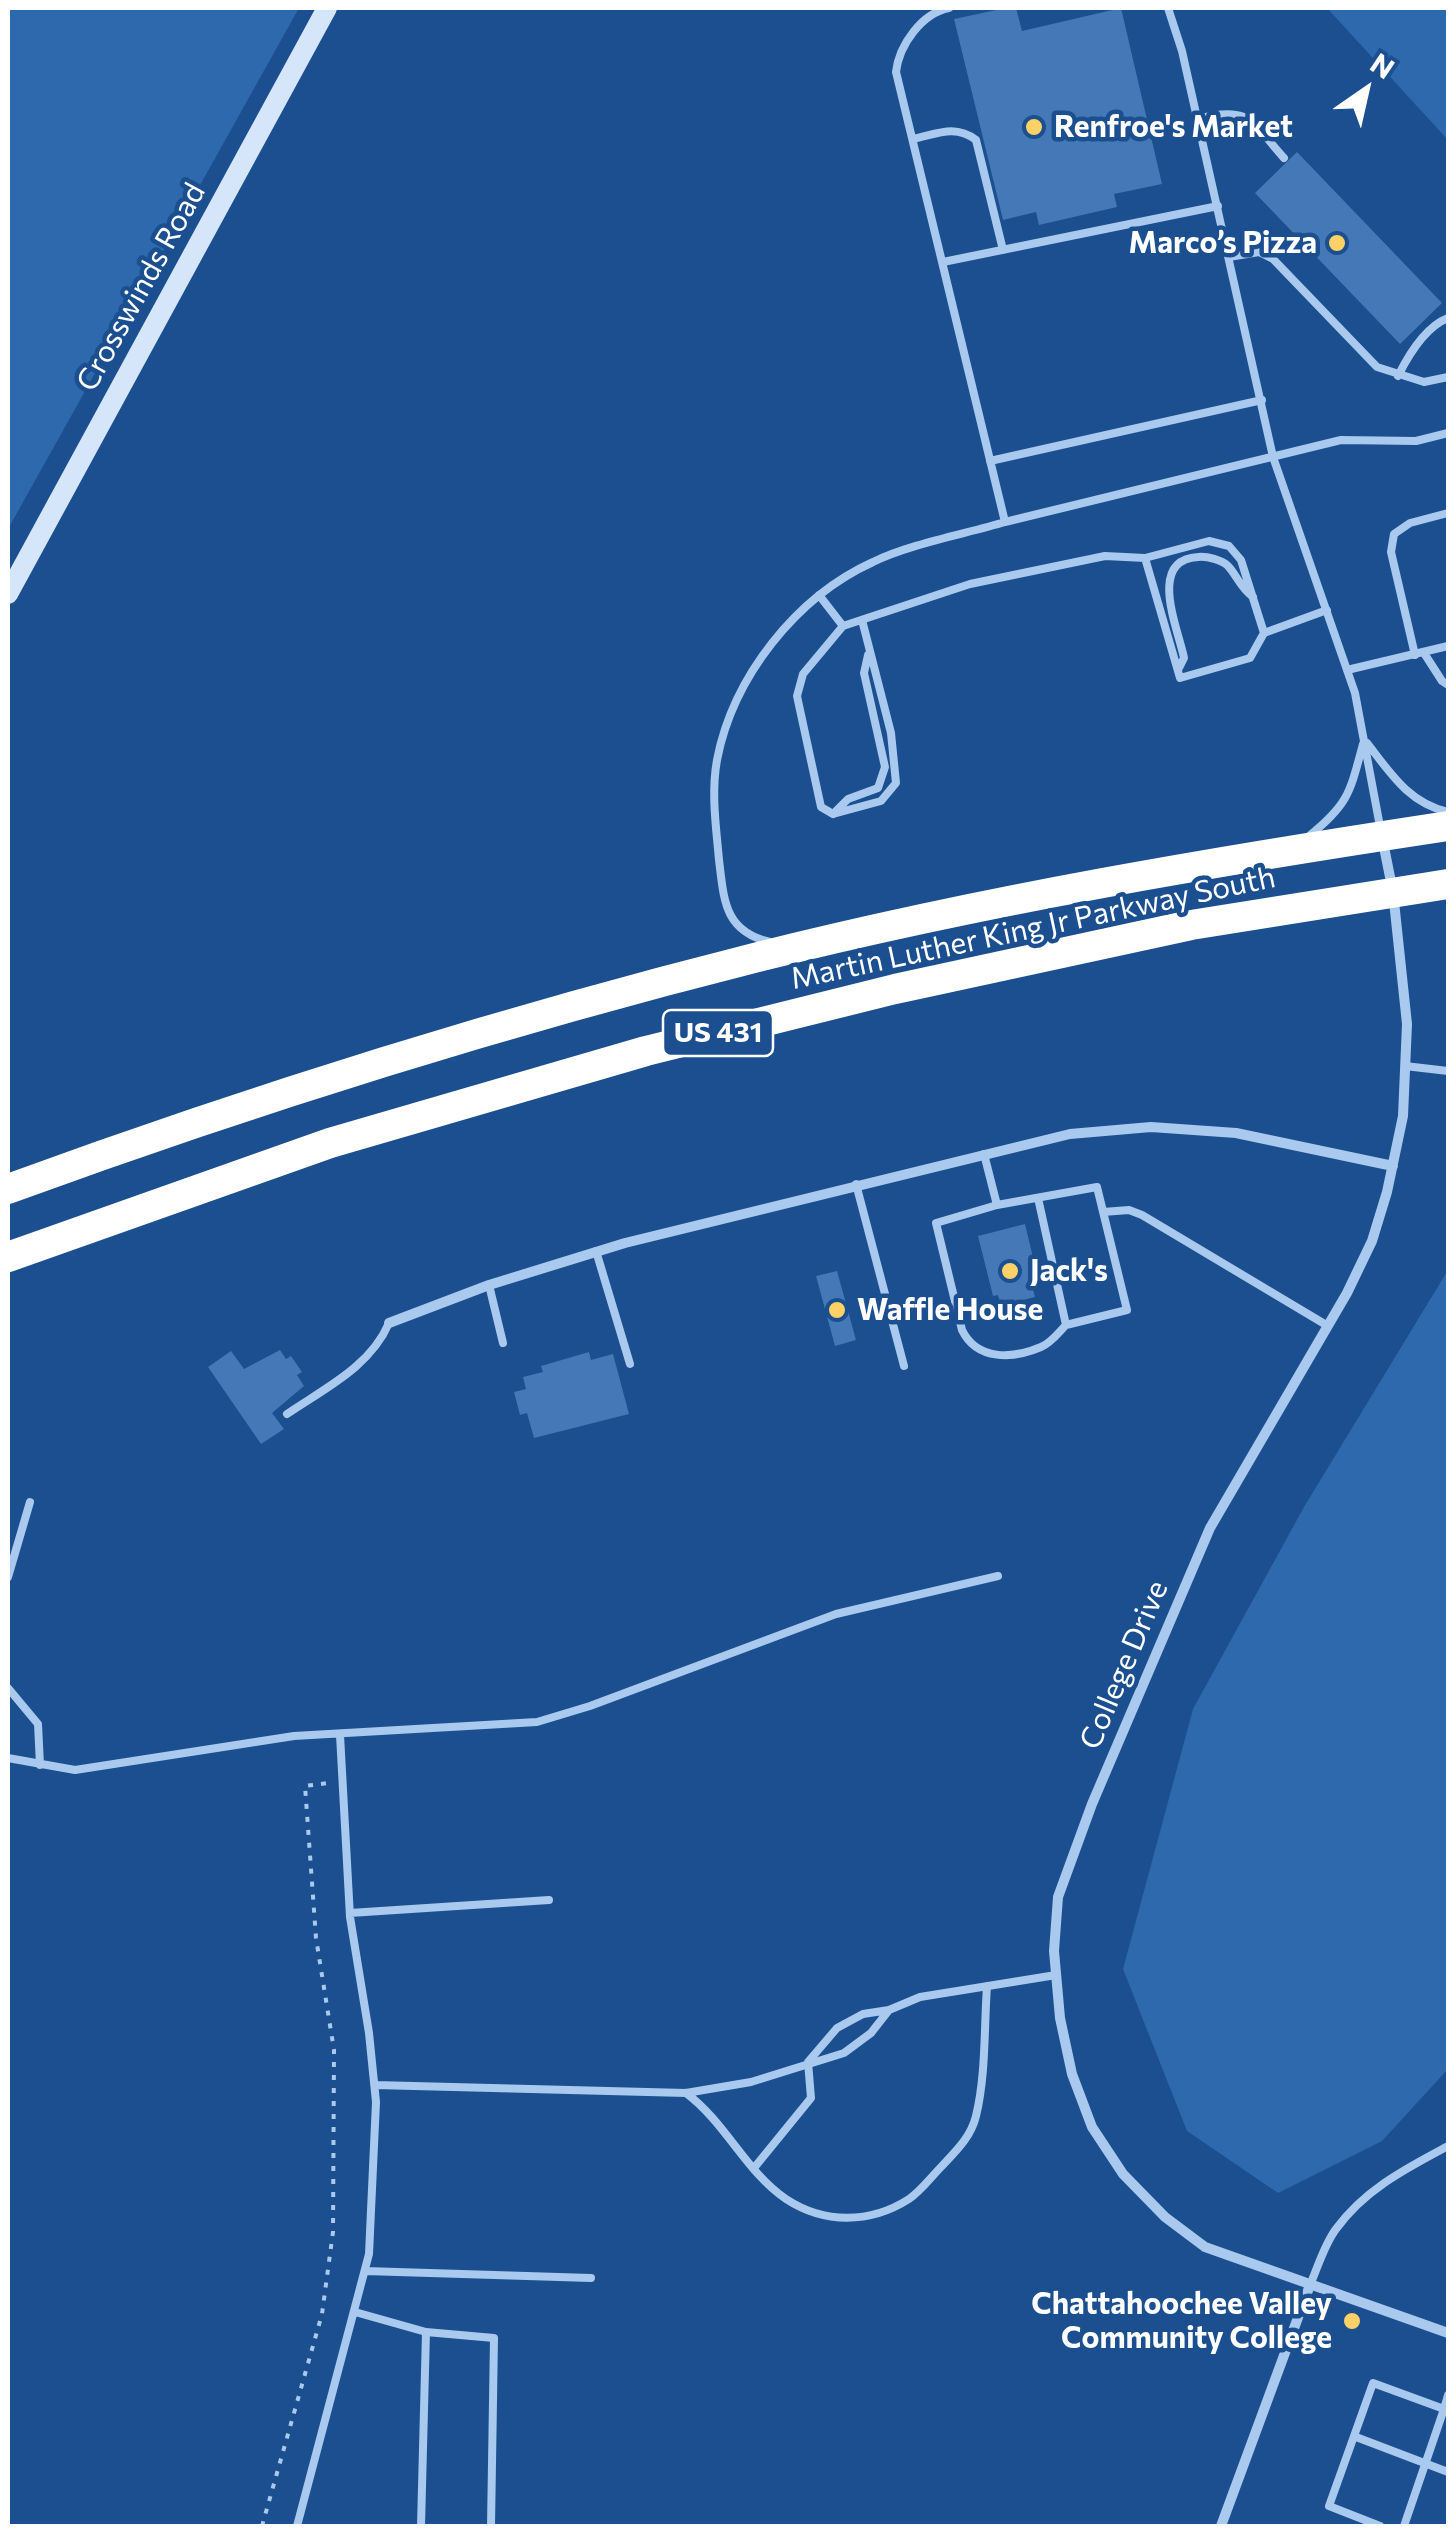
<!DOCTYPE html>
<html>
<head>
<meta charset="utf-8">
<style>
  body { margin:0 }
  #map { position:relative; width:1456px; height:2534px; overflow:hidden; background:#1b4f8f; font-family:Commissioner,sans-serif }
  canvas { display:block }
  .frame { position:absolute; inset:0; border:10px solid #fff; pointer-events:none }
  .north { position:absolute; left:1316px; top:40px; width:100px; height:100px; -webkit-text-stroke:8px #1b4f8f; paint-order:stroke; rotate:34deg; font-size:28px; font-weight:700; line-height:40px; text-align:center; color:#fff }
  .north::after { content:''; display:block; margin:auto; width:35px; height:45px; background:#fff; clip-path:polygon(50% 0,100% 100%,50% 72%,0 100%) }
</style>
</head>
<body>
<div id="map">
<canvas width="1456" height="2534"></canvas>
<div class="frame"></div>
<div class="north">N</div>
</div>
<script>
const c = document.querySelector('canvas').getContext('2d');
c.lineJoin = 'round';
function fillPath(path, color) {
  c.fillStyle = color;
  c.fill(path, 'evenodd');
}
function strokePath(path, color, width, dash) {
  c.strokeStyle = color;
  c.lineWidth = width;
  c.lineCap = dash ? 'butt' : 'round';
  c.setLineDash(dash || []);
  c.stroke(path);
}
function drawText(font, color, halo, rows, align = 'center') {
  c.font = font + ' Commissioner,sans-serif';
  c.lineWidth = 9;
  c.setLineDash([]);
  c.textBaseline = 'middle';
  c.strokeStyle = halo;
  c.fillStyle = color;
  for (const [text, x, y, turn = 0] of rows) {
    c.save();
    c.translate(x, y);
    c.rotate((+turn || 0) * Math.PI / 180);
    c.textAlign = isNaN(turn) ? turn : align;
    if (halo) c.strokeText(text, 0, 0);
    c.fillText(text, 0, 0);
    c.restore();
  }
}
fillPath(new Path2D(`
  M8 8H299L8 529Z
  M1327 8H1448V140Z
  M1448 1270V2069L1382 2141 1278 2193 1187 2131 1123 1969 1193 1709 1304 1507Z`), '#2e69ad');
fillPath(new Path2D(`
  M1006 8H1016L1022 31 1121 8 1162 184 1114 194 1117 207 1039 225 1036 212 1003 220 954 19Z
  M1297 152 1442 303 1400 344 1255 193Z
  M1025 1224 1037 1274 1029 1276 1035 1297 1019 1301 1023 1316 1004 1320 998 1295 993 1296 978 1236Z
  M837 1271 856 1340 835 1346 816 1276Z
  M280 1350 286 1359 291 1356 302 1372 297 1375 304 1386 272 1413 284 1429 261 1444 208 1367 231 1351 244 1369Z
  M589 1352 591 1360 613 1354 629 1414 534 1438 527 1413 520 1415 514 1392 526 1389 523 1377 543 1372 541 1366Z`), '#4478b7');
strokePath(new Path2D(`
  M262 2526 322 2314 333 2232 334 2050 316 1938 305 1786 328 1783`), '#a9c9ee', 4, [5, 8]);
strokePath(new Path2D(`
  M949 8C922 13 899 45 896 72L1005 522 1341 440 1416 441 1448 433
  M1168 8 1182 51 1273 457 1355 693 1381 832
  M1197 119C1250 105 1251 121 1284 158
  M913 139C937 134 955 124 976 140L1003 250
  M1229 257 1259 252 1273 259 1377 367 1424 382 1448 377
  M943 262 1218 206
  M1398 376C1409 354 1425 327 1448 318
  M990 461 1262 400
  M1145 558 1180 678 1250 658 1264 633 1327 610
  M819 595 843 626 803 674 797 696 821 807 833 814
  M843 626 970 584 1105 556 1145 558 1209 541 1229 546 1241 560 1264 633
  M1424 653 1442 681 1448 685
  M1415 655 1391 552 1394 534 1410 523 1448 513
  M1179 668 1184 658C1178 628 1147 560 1198 557 1207 556 1222 560 1228 566 1238 577 1239 586 1253 597
  M1347 670 1448 646
  M1367 743C1391 774 1409 803 1448 812
  M836 811 848 799 878 788 885 767 864 673 868 655
  M833 814 881 801 896 783 891 733 862 620
  M1309 836C1349 804 1350 792 1363 744
  M770 942C724 931 724 900 719 860 716 826 711 793 717 760 733 677 796 597 873 562 910 544 965 534 1005 522
  M1405 1066 1448 1071
  M984 1154 997 1205
  M856 1184 904 1366
  M1038 1198 1066 1325C1059 1332 1051 1343 1041 1347 1013 1359 977 1361 962 1330L936 1223 997 1205 1097 1187 1127 1310 1066 1325
  M1103 1212 1129 1210 1142 1215 1328 1326
  M596 1251 630 1364
  M489 1285 503 1343
  M287 1414C325 1388 370 1367 389 1323
  M8 1577 30 1502
  M8 1688 38 1724 40 1765
  M8 1758 75 1770 294 1736 537 1722 590 1706 836 1614 998 1576
  M350 1913 549 1900
  M375 2085 686 2093 751 2082 844 2053 871 2033 889 2010
  M686 2093C726 2123 746 2172 786 2199 824 2224 870 2224 909 2199 921 2191 931 2177 942 2166 956 2151 971 2137 976 2116 986 2075 984 2028 987 1986
  M754 2168 811 2098 808 2062 837 2028 863 2014 889 2010 920 1997 1056 1975
  M365 2271 591 2278
  M1310 2285C1318 2267 1324 2245 1336 2229 1365 2189 1407 2168 1448 2146
  M355 2312 426 2332 494 2338 491 2526
  M1356 2437 1448 2472
  M297 2526 369 2254 376 2102 369 2033 350 1917 340 1735
  M421 2526 426 2332
  M1380 2526 1329 2506 1373 2383 1444 2409 1448 2395
  M1404 2526 1444 2409`), '#a9c9ee', 8);
strokePath(new Path2D(`
  M1383 842 1393 892 1407 1024 1403 1116 1387 1192 1372 1241 1347 1293 1210 1528 1092 1804 1058 1897 1054 1951 1060 2018 1072 2074 1092 2127 1123 2174 1165 2217 1205 2247 1448 2333
  M389 1323 489 1285 625 1243 1070 1134 1151 1127 1236 1133 1393 1166
  M1221 2526 1310 2285`), '#a9c9ee', 10);
strokePath(new Path2D(`
  M8 594 327 8`), '#d6e6fa', 20);
strokePath(new Path2D(`
  M8 1189C254 1099 504 1021 758 957 985 900 1217 861 1448 826
  M8 1257 330 1143 646 1051 895 989 1191 925 1448 884`), '#fff', 30);
for (const [x, y, r, color] of [
  [1034,127,10,"#ffd166"],
  [1337,243,10,"#ffd166"],
  [1010,1271,10,"#ffd166"],
  [837,1310,10,"#ffd166"],
  [1352,2321,10,"#ffd166"]
]) {
  const dot = new Path2D();
  dot.arc(x, y, r, 0, 2 * Math.PI);
  c.fillStyle = color;
  c.fill(dot);
  strokePath(dot, '#1b4f8f', 4);
}
for (const [x, y, w] of [
  [718,1033,110]
]) {
  const box = new Path2D();
  box.roundRect(x - w / 2, y - 23, w, 46, 8);
  c.fillStyle = '#1b4f8f';
  c.fill(box);
  strokePath(box, '#fff', 2.5);
}
drawText('bold 28px', '#fff', null, [
  ["US 431",718,1033]
]);
drawText('bold 30px', '#fff', '#1b4f8f', [
  ["Renfroe's Market",1054,127],
  ["Marco’s Pizza",1317,243,"right"],
  ["Jack's",1030,1271],
  ["Waffle House",857,1310],
  ["Chattahoochee Valley",1332,2304,"right"],
  ["Community College",1332,2338,"right"]
], 'left');
drawText('30px', '#fff', '#1b4f8f', [
  ["Crosswinds Road",141,287,-61],
  ["Martin Luther King Jr Parkway South",1033,928,-12],
  ["College Drive",1124,1665,-67]
]);
</script>
</body>
</html>
